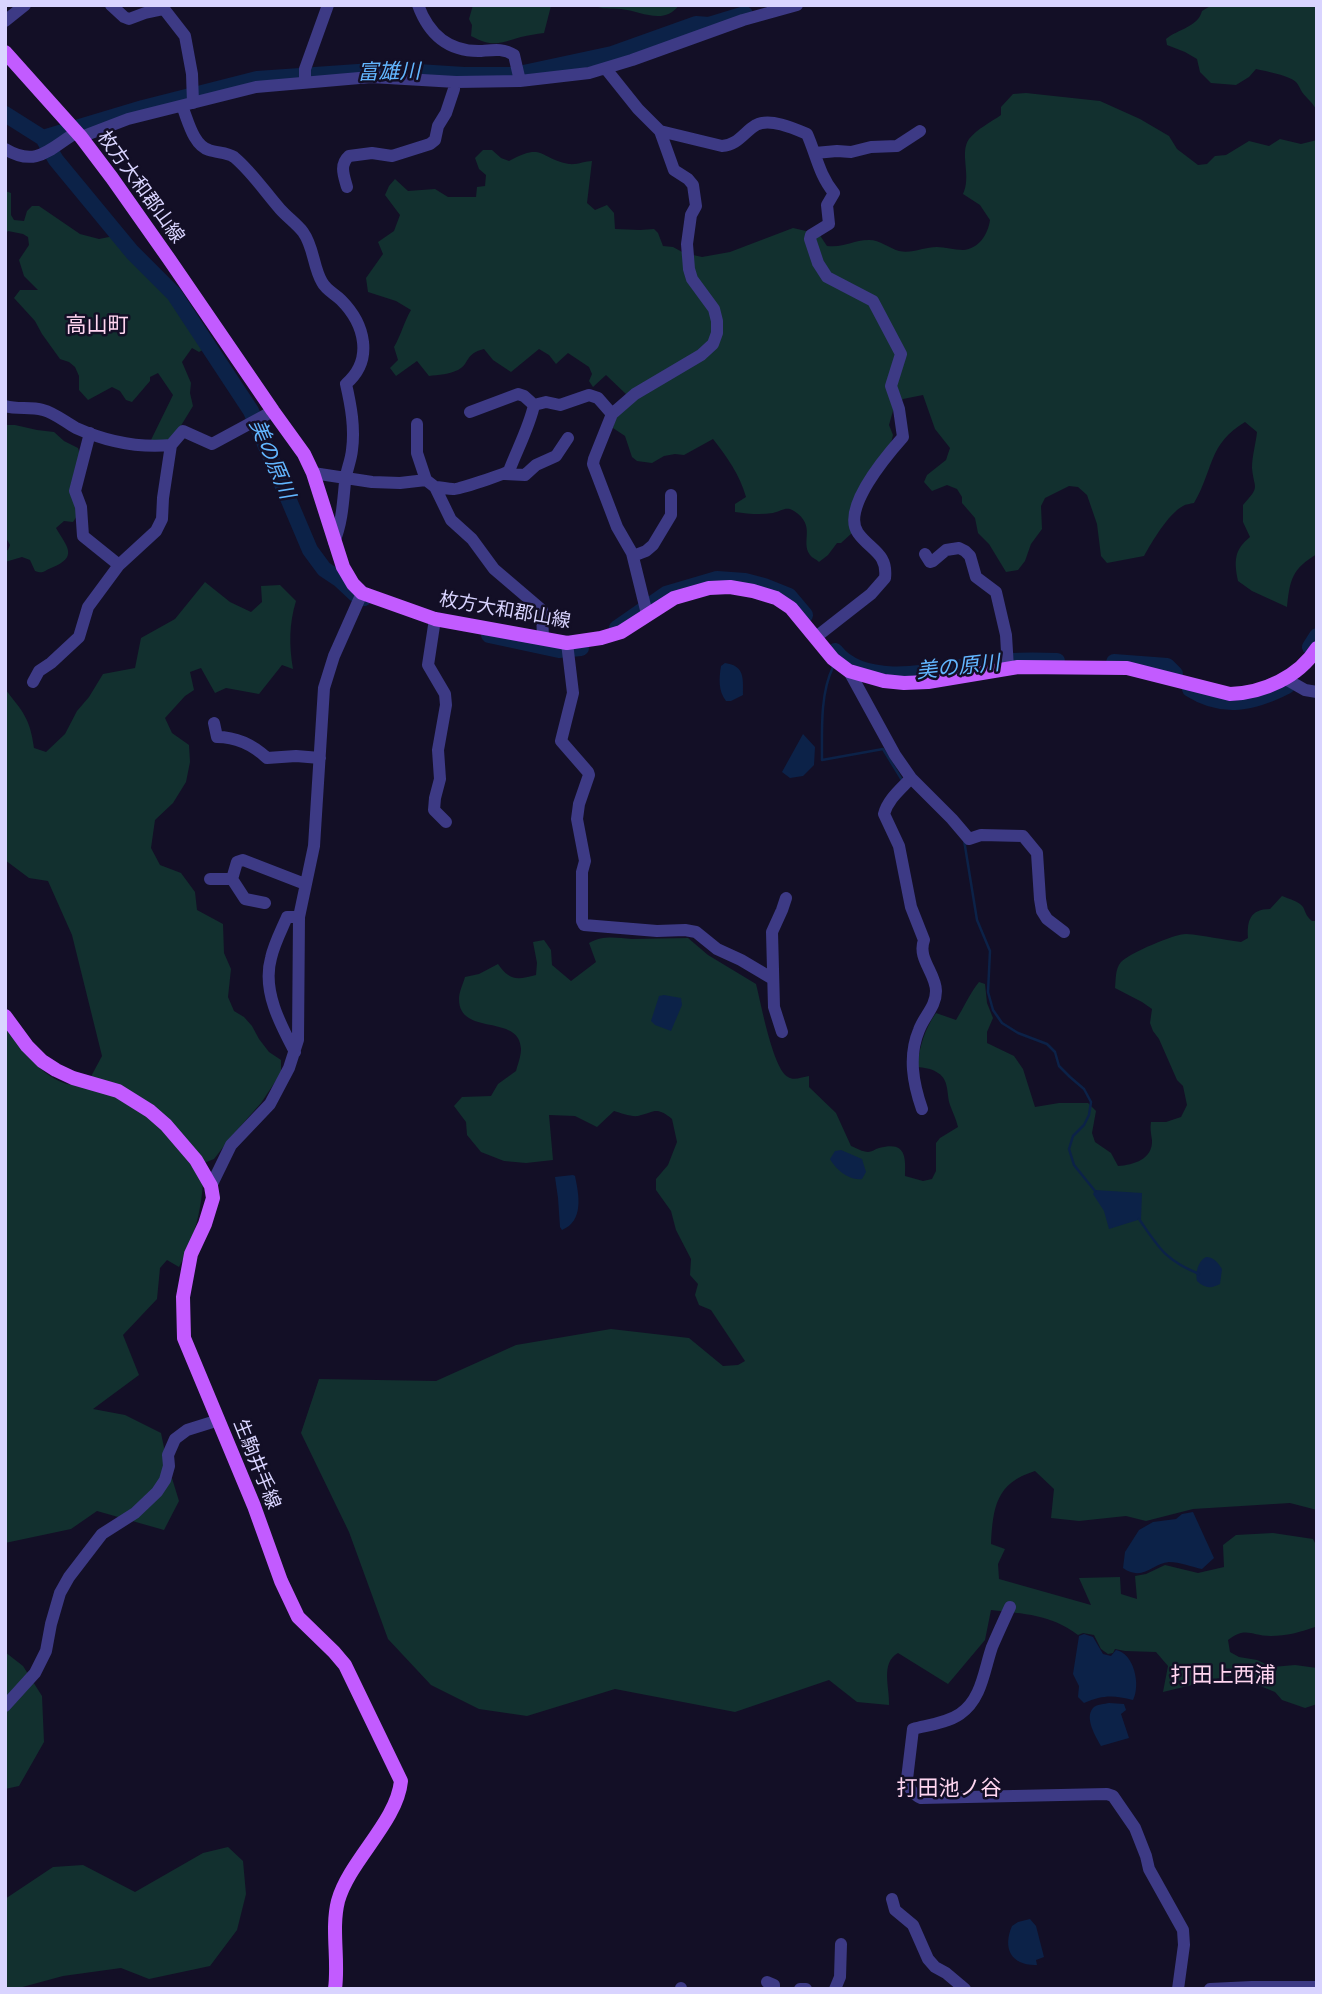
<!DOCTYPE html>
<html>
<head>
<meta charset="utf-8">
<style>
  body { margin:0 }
  #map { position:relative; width:1322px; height:1994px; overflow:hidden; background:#130f26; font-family:"Golos Text",sans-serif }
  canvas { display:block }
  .frame { position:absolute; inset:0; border:7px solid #d9d4ff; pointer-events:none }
</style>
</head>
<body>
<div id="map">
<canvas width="1322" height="1994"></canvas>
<div class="frame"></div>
</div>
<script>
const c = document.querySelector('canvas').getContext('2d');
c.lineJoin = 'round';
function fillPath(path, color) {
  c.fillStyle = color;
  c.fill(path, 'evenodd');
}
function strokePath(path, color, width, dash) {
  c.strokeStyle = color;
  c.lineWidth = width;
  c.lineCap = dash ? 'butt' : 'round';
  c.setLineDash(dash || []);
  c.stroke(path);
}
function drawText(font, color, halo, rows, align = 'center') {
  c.font = font + ' "Golos Text","Noto Sans JP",sans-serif';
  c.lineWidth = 5;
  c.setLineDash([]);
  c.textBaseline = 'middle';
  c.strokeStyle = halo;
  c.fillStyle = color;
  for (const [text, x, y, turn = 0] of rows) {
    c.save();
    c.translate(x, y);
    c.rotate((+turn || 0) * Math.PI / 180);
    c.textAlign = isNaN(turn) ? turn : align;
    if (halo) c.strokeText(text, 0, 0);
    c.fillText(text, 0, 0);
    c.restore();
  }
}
fillPath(new Path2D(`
  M473 5H554L551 6 544 33C536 34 529 35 521 37 499 43 494 48 471 36L472 25 469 19Z
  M593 5H679C664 26 641 11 621 9 611 8 602 10 593 5Z
  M1212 5H1317V111C1311 100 1308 100 1302 92 1300 89 1299 85 1296 82 1290 76 1266 71 1256 69L1249 77 1236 85 1211 83 1200 72 1197 59 1185 52 1167 45 1166 39C1178 29 1198 27 1202 11Z
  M1026 93 1100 101 1140 119 1169 136 1177 149 1198 165 1207 164 1215 156 1226 155 1249 141 1269 146 1280 139 1301 144 1317 140V554C1292 569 1290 579 1287 607L1252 591 1238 581C1234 561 1234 550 1250 537L1243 522V505C1261 485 1254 490 1252 468 1252 456 1256 443 1257 432L1245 422C1208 444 1214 469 1194 503 1190 504 1186 504 1183 506 1168 514 1152 542 1144 556L1107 563 1101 556 1097 524 1087 495 1078 487 1069 486 1045 498 1041 506 1042 529 1031 544 1025 561 1018 570 1006 572 989 544 978 533 975 518 962 503V497L957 489 947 485 932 491 924 482 927 475 946 460 950 448 935 429 923 395 903 399 893 411 889 425 893 435 890 447 878 459 852 533 841 543H837L828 555 819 562C816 559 812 558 810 555 800 541 817 526 794 511 786 506 782 511 773 513 761 515 748 514 735 512V504L746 497C740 475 727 457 713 439L684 455 675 454 664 456 652 463 637 461 632 457 625 436 613 428 615 417 627 395 606 375 593 387 589 381 592 374 589 367 568 353 556 364 549 355 539 349 511 372 493 360 484 349C464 354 470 364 458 370 450 374 438 375 429 376L417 361 396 376 390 368 398 360 394 347C401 335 404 322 411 310L396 301 368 292 366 278 383 254 378 242 394 231 400 215 385 195 389 186 395 179 408 191 435 189 448 197H476L477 187 485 186 486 175 479 169 475 158 483 150H492L501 158 509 161C544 142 538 158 569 164 577 165 585 161 592 161L587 203 595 210 607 205 614 213 615 229 640 230 654 229 658 233 663 246 673 247 684 253 702 257 730 252 793 228 819 234 827 246C845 248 852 240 869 240 880 240 889 248 899 251 912 254 924 247 937 247 945 247 954 250 963 250 979 249 988 234 990 220L980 205 963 194C972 176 959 153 969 139 977 129 991 122 1001 115V107L1013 94Z
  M5 191 11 193V215L14 220 24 221 27 211 32 206H39L80 234 99 239 114 236 162 284 178 303 206 348 199 352 192 348 182 362 191 383 190 393 193 406 174 437 169 441 150 442 173 395 158 373 150 377V381L132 402 126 400 120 391 112 387 88 400 79 390V376L75 367 69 362 60 359 42 334 35 321 14 298 20 290H38L24 276 19 260 29 245 28 237 23 234 8 231 5 234Z
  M5 425H15L37 430 54 432 64 441 78 448 81 458 77 516 73 522 64 521 56 528C67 547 79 557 51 568 44 571 43 574 35 571L30 560 22 557 5 562V551L8 550 10 545 5 536Z
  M205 582 230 602 251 612 262 602 261 586 280 585 296 601C289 624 289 645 293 669L282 665 259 694 226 688 215 693 201 668 190 672 194 690 185 696 165 718 172 733 189 745 190 762 186 782 173 803 155 820 151 848 160 865 181 873 195 892 197 910 223 924 224 953 231 969 228 997 234 1011 244 1017 252 1026 259 1039 269 1052 281 1060V1073L261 1103 231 1137 214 1159 204 1163C203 1201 198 1232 179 1267L167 1260 160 1268 157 1299 123 1335 139 1375 93 1409 125 1415 161 1433 167 1462 179 1501 164 1530 97 1511 71 1529 5 1543V1023C20 1046 37 1073 64 1083 70 1086 80 1084 87 1084L102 1056 72 935 48 881 29 878 5 860V689C23 712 30 718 34 748L46 752 65 734 77 711 89 697 103 674 135 668 141 638 175 619Z
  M1282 896C1289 899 1299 901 1303 907 1306 913 1306 916 1312 921H1317V1510L1290 1503 1193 1509 1146 1521 1126 1516 1079 1521 1051 1518 1054 1489 1035 1471C996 1483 993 1507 991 1544L1005 1549 998 1564 999 1579 1091 1605 1079 1578 1120 1577 1121 1594 1137 1599 1135 1576 1146 1574 1165 1565 1198 1573 1224 1567 1223 1545 1236 1535 1273 1533 1313 1539 1317 1547V1622L1315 1627C1301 1632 1286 1636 1271 1636 1250 1636 1247 1626 1228 1640L1230 1652 1239 1657 1257 1660 1272 1667 1295 1665 1317 1668V1704L1305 1708 1282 1700 1275 1692 1233 1675 1163 1692 1168 1666 1156 1652 1125 1651 1115 1649 1113 1653 1108 1654 1101 1649 1094 1635 1083 1633 1078 1635C1050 1614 1025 1614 991 1610L985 1640 948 1684 898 1653C880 1663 890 1688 889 1705L857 1702 829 1680 735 1712 615 1689 527 1716 479 1709 431 1685 388 1639 349 1532 301 1433 319 1379 436 1381 516 1345 611 1329 689 1338 723 1366 738 1365 745 1361 711 1310 699 1305 695 1295 698 1284 690 1275 691 1259 676 1230 671 1211 656 1190V1179L668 1165 677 1142 672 1119C656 1106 655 1112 638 1116 631 1117 621 1113 614 1111L597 1127 575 1116 549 1115 553 1160 526 1163 504 1161 481 1152 467 1135 466 1122 454 1106 462 1097 491 1096 498 1084 516 1071C518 1064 521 1056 521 1049 520 1013 459 1037 459 999 459 992 463 984 465 977L479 974 498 964C510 981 517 980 536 975L537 963 533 942 544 940 551 950 552 965 571 981 596 962 589 943C604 935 616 938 632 939 651 939 670 938 688 938L708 955 756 984C761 1003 773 1069 788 1077 793 1081 803 1077 809 1076V1087L836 1113 851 1146C856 1148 863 1152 868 1152 872 1152 875 1149 879 1148 905 1141 906 1155 905 1176L923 1181 932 1179 936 1171V1143L940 1138 958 1127C956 1119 953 1113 950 1105 948 1100 948 1093 947 1088 945 1072 931 1068 917 1067 920 1046 924 1030 936 1013L956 1020C964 1007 970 993 979 982L985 984 987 1003 993 1018 987 1032V1043L1014 1056 1023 1069 1035 1107 1059 1103H1088L1096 1111 1092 1133 1095 1142 1111 1153 1118 1166C1134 1165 1153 1159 1152 1140 1151 1133 1150 1129 1151 1122H1166L1181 1117 1187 1105 1183 1086 1177 1080 1159 1039 1153 1031 1150 1023 1152 1009 1142 1002 1115 988C1116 979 1115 969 1121 962 1130 953 1174 934 1186 934 1204 935 1223 940 1241 942L1248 938C1247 921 1250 909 1270 909Z
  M5 1652 23 1666 42 1696 44 1742 19 1786 5 1789Z
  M228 1847 243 1861 246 1894 237 1930 210 1966 149 1979 121 1968 63 1976 15 1989H5V1899L53 1867 83 1865 135 1892 203 1853Z`), '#12302f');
fillPath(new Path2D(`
  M725 663C745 666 743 678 743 695L731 701H726C718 691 719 678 721 666Z
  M803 734 815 747 814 765 803 776 790 778 782 772Z
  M664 995 681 998 682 1005 671 1031 655 1025 651 1021 659 996Z
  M841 1150 862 1159 866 1172 862 1179C850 1181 836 1170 830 1159L835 1151Z
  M573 1175 575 1176C579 1195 584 1221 562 1230L560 1227 558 1198 555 1177Z
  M1095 1190 1142 1193 1141 1219 1109 1229 1104 1211 1093 1194Z
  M1206 1257C1214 1257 1218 1263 1222 1269L1220 1284C1211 1289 1204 1288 1197 1281 1195 1273 1198 1261 1206 1257Z
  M1193 1512 1214 1558 1202 1569C1192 1567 1180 1562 1169 1562 1153 1563 1143 1582 1123 1568L1125 1552 1139 1530 1153 1522 1176 1519 1182 1514Z
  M1084 1634 1093 1637 1103 1654 1111 1656 1116 1650C1134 1653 1141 1685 1133 1700 1113 1695 1103 1695 1084 1703L1078 1697 1079 1686 1073 1674 1079 1636Z
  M1109 1703 1124 1704 1126 1710 1121 1714 1129 1738 1101 1746C1096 1737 1084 1718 1093 1708 1096 1704 1105 1704 1109 1703Z
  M1030 1919 1036 1926 1044 1957 1036 1960 1037 1965C1012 1966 1002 1949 1012 1926L1018 1922Z`), '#0c2248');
strokePath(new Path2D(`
  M833 667C820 694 822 730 822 760L883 749 902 780
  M964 840 977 920 990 951 988 992 993 1010 1002 1023 1018 1033 1047 1044 1055 1052 1059 1066 1070 1077 1084 1089 1091 1102 1089 1115 1084 1125 1073 1136 1069 1149 1074 1165 1095 1191
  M1139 1219C1159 1248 1165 1260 1199 1274`), '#0c2248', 2.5);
strokePath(new Path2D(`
  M5 114 43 138 56 160 132 252 174 294 251 411 310 550 324 569 339 579 355 594 364 598
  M43 138 143 108 257 79 387 70 464 75H514L612 54 696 24 709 25 745 14
  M617 628 666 594 717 579 745 581 764 586 789 596 805 615
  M489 635 559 650 581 648
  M1310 647 1317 636
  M835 651C866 691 943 669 986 663 1010 660 1033 660 1057 661
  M1114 662 1167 666 1175 674
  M1190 689C1223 710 1254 703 1287 686`), '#0c2248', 16);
strokePath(new Path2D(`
  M111 5 124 17 129 19 145 13 164 9 185 36 192 74 193 103
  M418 5C429 35 449 52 481 51 493 50 504 48 514 55L520 81
  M5 21 25 5
  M606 69 638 109 660 131 674 170 688 179 693 185 696 206 691 215 687 244 689 269 692 279 714 309 717 321V333L713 344 701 355 635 394 612 414 594 459 593 464 617 527 632 553 647 614
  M305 81V69L328 5
  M182 106C188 120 193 145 209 150 217 153 227 152 234 157 252 172 265 192 280 209 287 217 297 224 303 232 314 247 313 267 322 282 326 290 335 294 341 300 365 324 374 360 346 384 351 406 355 428 352 450 351 461 346 471 345 482 343 503 342 523 334 542
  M660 131 722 146C738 145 744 132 756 125 770 118 793 128 807 134 816 154 819 175 834 193L827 205 829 224 811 235 810 239 818 263 827 277 873 301 901 354 891 386 899 409 903 437C887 455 841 509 858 533 870 550 888 553 885 578L871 594 816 637
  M81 137 128 119 256 87 371 77 456 82 520 81 589 73 632 60 743 20 797 5
  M5 149C37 168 49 149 77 132
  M815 153 837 151 851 152 871 147 897 146 920 131
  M347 187C344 176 339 165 349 156L372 153 392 156 430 144 435 140 438 126 446 113 454 89V82
  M5 406C18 410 30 406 43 410 55 413 65 422 76 428 105 441 139 448 171 445
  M470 412 518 394 524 396 534 405
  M417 424V453L426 480
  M90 433 75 491 81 507 83 536 119 565
  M313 473 372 482 400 483 426 480 435 487 451 520 472 539 494 569 542 610 543 639
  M505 474 525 475 536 465 556 456 568 438
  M435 487C441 487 447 489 453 489 457 490 505 474 509 471 517 450 530 425 534 405L546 402 560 405 589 395 598 398 612 414
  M925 554 930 562 933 561 946 550 959 548 965 551 970 556 976 577 996 592 1006 635 1008 668
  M633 556 646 551 653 545 671 515V495
  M435 619 428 665 445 694 446 705 438 750 440 779 435 798 434 810 446 822
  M567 643 573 693 561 741 588 772 589 775 579 804 577 819 585 861 582 872V921L584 925 657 931 685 930 696 932 717 949 741 960 773 979
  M849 671 895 755 911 778 952 819 969 839 981 835 1023 836 1037 853 1040 899 1042 911 1047 919 1064 932
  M1284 678 1305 690 1317 692
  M33 682 39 671 51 663 79 637 88 607 119 565 156 531 162 519 163 498 171 445 183 431 212 444 273 411
  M214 723 217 737C237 737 253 745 267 758L296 756 320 758
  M911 778C901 789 888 799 884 814L899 846 911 907 924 940C917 959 936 973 936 991 936 1007 924 1016 919 1030 908 1056 913 1083 922 1109
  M210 879H232L237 862 243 860 305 884
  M232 879 245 899 265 903
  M782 1032 774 1007 772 932 782 910 786 898
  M295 1052C280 1024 262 990 271 958 274 944 281 931 287 917H299
  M211 1186 231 1145 270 1104 289 1068 298 1040 299 917 314 846 324 688 334 656 362 593
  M1010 1607C1004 1620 998 1633 992 1647 984 1670 982 1699 960 1714 947 1723 928 1725 913 1729L907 1779C909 1788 912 1794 921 1798L1107 1794 1113 1796 1135 1828 1146 1856 1149 1869 1183 1930 1184 1945 1178 1989
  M5 1706 35 1673 46 1651 51 1624 60 1593 69 1577 102 1534 135 1513 157 1492 165 1480 169 1466 168 1455 175 1439 187 1430 219 1420
  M892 1899 895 1910 913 1925 928 1959 935 1967 946 1973 965 1989
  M767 1982 774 1985V1989
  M681 1988V1989
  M800 1989H806
  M835 1989 840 1977 841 1944
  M1210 1989 1252 1987H1317`), '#3d3a85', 12);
strokePath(new Path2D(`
  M5 52 81 137 112 178 169 259 273 411 304 454 313 473 343 567 353 584 362 593 435 619 567 643 601 638 621 632 674 598 709 588 730 587 753 591 776 598 791 608 833 659 849 671 884 681 904 683 928 682 1018 667 1127 668 1230 694C1263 693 1299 677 1317 648
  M5 1016 27 1046 42 1061 56 1070 73 1078 118 1091 150 1111 166 1125 196 1160 211 1186 213 1198 205 1224 191 1254 183 1297 184 1338 254 1506 281 1581 298 1617 334 1652 345 1665 401 1781C397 1822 349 1861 338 1901 331 1929 339 1960 335 1989`), '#c25bff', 14);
drawText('19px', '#d9d4ff', '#130f26', [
  ["枚方大和郡山線",141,187,54],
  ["枚方大和郡山線",505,610,10],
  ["生駒井手線",257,1464,68]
]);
drawText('italic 21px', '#62b6ff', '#130f26', [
  ["富雄川",389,72,-1],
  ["美の原川",272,459,67],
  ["美の原川",958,667,-6]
]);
drawText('21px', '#ffd6f0', '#130f26', [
  ["高山町",97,325],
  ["打田上西浦",1223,1675],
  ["打田池ノ谷",949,1788]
]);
</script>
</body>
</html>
